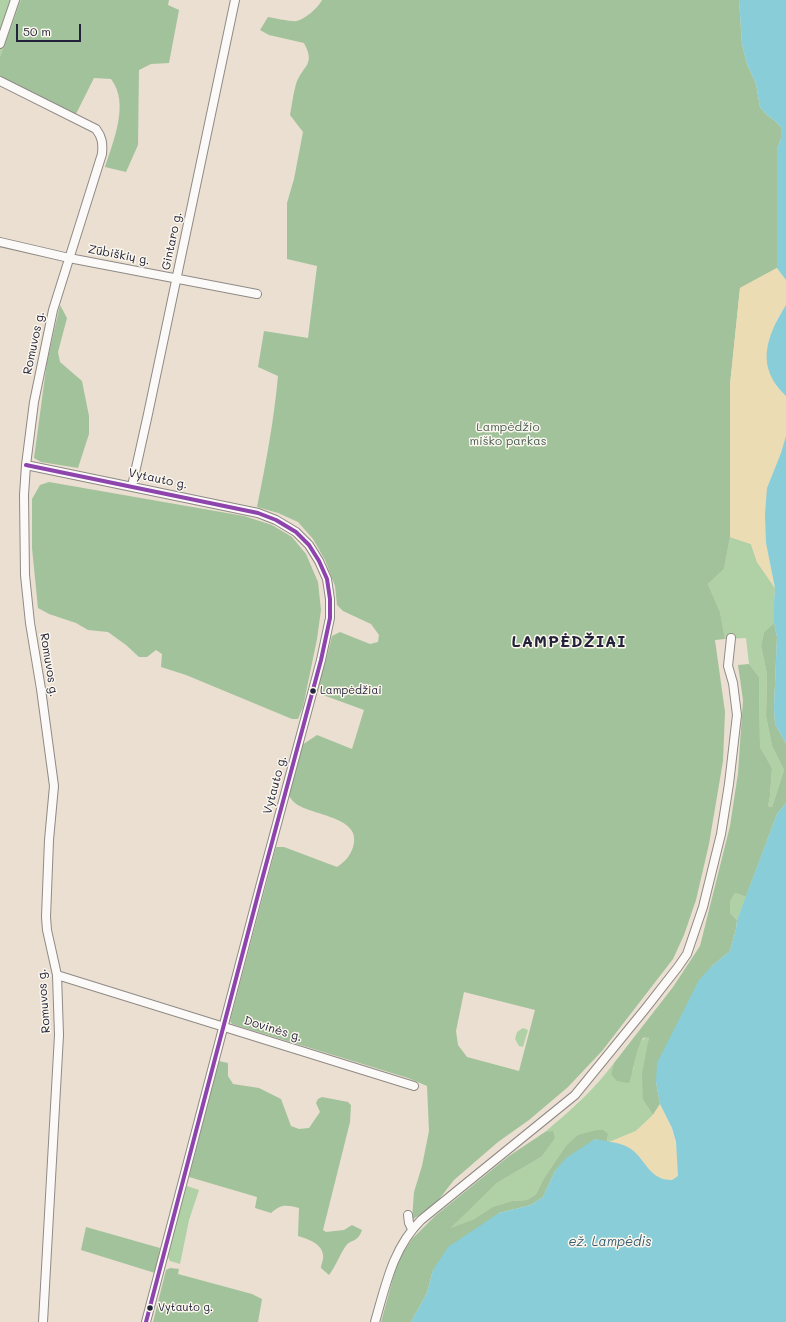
<!DOCTYPE html>
<html>
<head>
<meta charset="utf-8">
<style>
  body { margin:0 }
  #map { position:relative; width:786px; height:1322px; overflow:hidden; background:#eadfd0; font-family:Mali,sans-serif }
  canvas { display:block }
  .scale { position:absolute; left:16px; top:24px; width:65px; height:18px; box-sizing:border-box; border:2px solid #22223b; border-top:0; padding-left:5px; font-size:12px; line-height:14px; white-space:nowrap; color:#22223b; -webkit-text-stroke:3px #fbf7ec; paint-order:stroke }
</style>
</head>
<body>
<div id="map">
<canvas width="786" height="1322"></canvas>
<div class="scale">50 m</div>
</div>
<script>
const c = document.querySelector('canvas').getContext('2d');
c.lineJoin = 'round';
function fillPath(path, color) {
  c.fillStyle = color;
  c.fill(path, 'evenodd');
}
function strokePath(path, color, width, dash) {
  c.strokeStyle = color;
  c.lineWidth = width;
  c.lineCap = dash ? 'butt' : 'round';
  c.setLineDash(dash || []);
  c.stroke(path);
}
function drawText(font, color, halo, rows, align = 'center') {
  c.font = font + ' Mali,sans-serif';
  c.lineWidth = 3;
  c.setLineDash([]);
  c.textBaseline = 'middle';
  c.strokeStyle = halo;
  c.fillStyle = color;
  for (const [text, x, y, turn = 0] of rows) {
    c.save();
    c.translate(x, y);
    c.rotate((+turn || 0) * Math.PI / 180);
    c.textAlign = isNaN(turn) ? turn : align;
    if (halo) c.strokeText(text, 0, 0);
    c.fillText(text, 0, 0);
    c.restore();
  }
}
fillPath(new Path2D(`
  M0 0H21L0 57Z
  M730 537 751 544 757 562 775 588 774 602V623L764 632 761 646 767 674 766 716 772 746 784 770 772 807 768 806 770 796 772 768 760 747 759 677 749 664 746 638 725 639 720 612 708 584 724 569Z
  M735 893 746 897 737 920 730 913V902Z
  M523 1028 528 1030 523 1047 519 1046 515 1039 517 1032Z
  M649 1036 643 1100 653 1115 636 1131 607 1143 608 1134 565 1147 544 1178 536 1194 527 1200 512 1201 492 1207 474 1219 450 1229 497 1183 541 1157 553 1132H545C570 1111 594 1090 614 1063L611 1074 633 1071C635 1059 635 1041 649 1036Z
  M187 1186 199 1190 189 1220 180 1264 170 1261 168 1257 184 1189Z`), '#afd1a5');
fillPath(new Path2D(`
  M21 0H169L168 5 179 10 169 63 151 64 139 70 138 145 126 172 105 167C113 142 130 103 111 79L94 78 75 116 0 77V57Z
  M322 0H739L742 44 747 64 756 84 760 107 767 115 774 120 781 127V138L777 150V268L740 288 730 385V537L724 569 708 584 720 612 725 639 715 640 725 712 723 761 709 844 696 900 684 935 673 959 602 1051 568 1087 529 1120 498 1142 454 1180 436 1203 412 1220 414 1192 422 1166 429 1131 427 1086 408 1078 232 1024 230 1021 276 847H284L337 867C346 861 352 854 354 843 359 816 309 815 295 803 292 801 291 798 289 796L302 745 317 735 352 749 364 710 323 695 319 692 318 686 326 660 332 636 340 632 370 644 378 642 379 635 371 624 343 611 337 605 335 586 325 560 313 539 298 522 278 513 257 507C266 463 274 420 278 376L258 367 264 331 308 338 317 266 287 259V203L294 179 303 132 290 115C292 105 293 94 296 84 303 64 316 66 304 43L269 35 260 30 268 17C274 18 292 22 297 21 305 19 319 7 322 0ZM464 992 535 1010 519 1071 467 1057 458 1045 456 1031Z
  M60 305 67 318 58 352 60 362 82 381 89 416V434L78 468 41 462 34 458 47 362Z
  M49 482 244 516 272 525 292 537 306 554 318 582 321 610 317 639 303 707 298 719H292L186 675 161 667 162 654 156 650 147 657H139L126 645 108 632 88 630 76 623 49 614 38 608 32 548V499L40 485Z
  M774 623 777 637 774 707 775 724 786 744V803L777 814 746 897 735 893 730 902V913L737 920 736 929 730 951 712 966 656 1082 660 1104 653 1115 643 1100 642 1074 649 1037 643 1038C634 1053 635 1067 629 1083L617 1081 611 1074 614 1063 673 987 700 946 730 826 738 773 743 700 738 665 749 664 759 677 760 747 772 768 770 796 768 806 772 807 784 770 772 746 766 716 767 674 761 646 764 632Z
  M219 1061 228 1063V1076L233 1084 259 1088 281 1099 291 1126 299 1129 309 1128 320 1112 316 1103 318 1099 322 1097 348 1102 351 1105 350 1122 323 1230 326 1232 344 1230 352 1225 362 1230C357 1244 351 1238 345 1247 339 1256 336 1266 329 1275L321 1268C321 1264 324 1259 323 1255 322 1243 307 1239 298 1236L299 1208C285 1205 282 1204 271 1213L255 1208 257 1197 189 1177Z
  M597 1130H603L608 1134 607 1143 595 1139 555 1171 543 1197 531 1205 499 1213 433 1270 427 1293 411 1322H381L398 1260 412 1239 435 1216 509 1156 545 1132 553 1131 555 1138 541 1157 497 1183 451 1228 474 1219 492 1207 512 1201 527 1200 536 1194 544 1178 565 1147 578 1135Z
  M86 1227 160 1248 155 1273 81 1250Z
  M170 1268 179 1269 178 1274 252 1294 262 1299 258 1322H153L166 1270Z`), '#a2c29b');
fillPath(new Path2D(`
  M777 268 786 280V305L776 320V387L786 396V436L781 453 767 488 766 543 775 588 757 562 751 544 730 537V385L740 288Z
  M660 1104C674 1132 678 1144 678 1176L672 1180H664L658 1178 607 1143 636 1131 653 1115Z`), '#ecdcb4');
fillPath(new Path2D(`
  M739 0H786V280L777 268V150L781 138V127L774 120 767 115 760 107 756 84 747 64 742 44Z
  M786 305V396C755 367 766 337 786 305Z
  M786 436V744L775 724 774 707 777 637 774 623V602L775 588 766 543 765 515 767 488 781 453Z
  M786 803V1322H411L427 1293 433 1270 448 1247 499 1213 531 1205 543 1197 555 1171 566 1158 595 1139C606 1142 622 1142 631 1149 647 1161 649 1180 672 1180L678 1176 676 1142 672 1128 660 1104 656 1082 657 1063 699 980 712 966 730 951 736 929 737 920 777 814Z`), '#88cdd8');
const street = new Path2D(`
  M0 44 15 0
  M0 81 96 129C102 137 103 143 102 154L53 310 34 402 26 465 24 495 25 575 30 623 41 689 54 786 49 840 46 917 47 930 57 975 59 1035 43 1322
  M0 242 69 258 257 294
  M26 465 258 513 276 520 296 532 309 545 319 561 327 579 330 599V618L321 660 260 887 146 1322
  M132 486 148 414 235 0
  M57 975 414 1086
  M408 1215 409 1223 412 1229
  M375 1322C386 1284 393 1248 421 1220L575 1095 646 1008 678 967 687 954 703 907 721 834 729 784 737 715 733 683 728 666 731 638`);
strokePath(street, '#8f8a86', 10);
strokePath(street, '#fcfaf8', 8);
strokePath(new Path2D(`
  M26 465 258 513 276 520 296 532 309 545 319 561 327 579 330 599V618L321 660 260 887 146 1322`), '#8e44ad', 4);
for (const [x, y, r, color] of [
  [313,691,3.5,"#22223b"],
  [150,1308,3.5,"#22223b"]
]) {
  const dot = new Path2D();
  dot.arc(x, y, r, 0, 2 * Math.PI);
  c.fillStyle = color;
  c.fill(dot);
  strokePath(dot, '#fbf7ec', 1.5);
}
drawText('11px', '#22223b', '#fbf7ec', [
  ["Lampėdžiai",320,691],
  ["Vytauto g.",158,1308]
], 'left');
drawText('12px', '#22223b', '#fbf7ec', [
  ["Gintaro g.",172,241,-78],
  ["Zūbiškių g.",119,255,11],
  ["Romuvos g.",34,343,-78],
  ["Vytauto g.",158,479,12],
  ["Romuvos g.",49,665,81],
  ["Vytauto g.",275,785,-75],
  ["Romuvos g.",44,1001,-94],
  ["Dovinės g.",273,1029,17]
]);
drawText('12px', '#435b54', '#fbf7ec', [
  ["Lampėdžio",508,427],
  ["miško parkas",508,441]
]);
drawText('italic 13px', '#375b73', '#fbf7ec', [
  ["ež. Lampėdis",610,1242]
]);
c.letterSpacing = '1px';
drawText('bold 16px', '#22223b', '#fbf7ec', [
  ["LAMPĖDŽIAI",569,642]
]);
c.letterSpacing = '0px';
</script>
</body>
</html>
